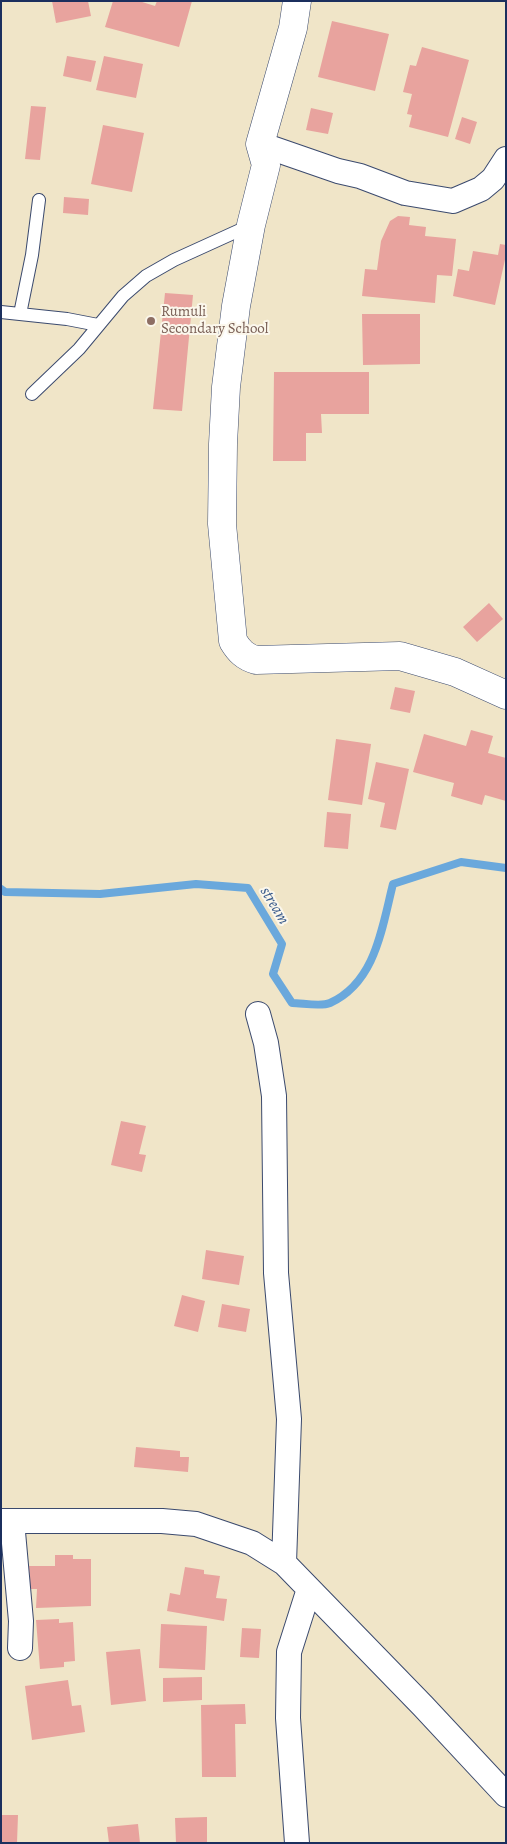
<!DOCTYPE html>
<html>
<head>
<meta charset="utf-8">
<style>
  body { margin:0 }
  #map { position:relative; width:507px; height:1844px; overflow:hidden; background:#f0e5c8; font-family:Alegreya,serif }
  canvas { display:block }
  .frame { position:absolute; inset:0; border:2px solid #1b2f5e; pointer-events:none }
</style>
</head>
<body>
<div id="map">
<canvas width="507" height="1844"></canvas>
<div class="frame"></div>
</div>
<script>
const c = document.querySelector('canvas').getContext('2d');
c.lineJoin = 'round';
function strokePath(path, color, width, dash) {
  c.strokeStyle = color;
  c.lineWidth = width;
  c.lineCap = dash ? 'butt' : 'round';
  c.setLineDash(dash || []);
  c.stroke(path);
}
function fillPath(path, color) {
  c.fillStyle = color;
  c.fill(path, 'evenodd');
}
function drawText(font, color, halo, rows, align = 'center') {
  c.font = font + ' Alegreya,serif';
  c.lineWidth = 4;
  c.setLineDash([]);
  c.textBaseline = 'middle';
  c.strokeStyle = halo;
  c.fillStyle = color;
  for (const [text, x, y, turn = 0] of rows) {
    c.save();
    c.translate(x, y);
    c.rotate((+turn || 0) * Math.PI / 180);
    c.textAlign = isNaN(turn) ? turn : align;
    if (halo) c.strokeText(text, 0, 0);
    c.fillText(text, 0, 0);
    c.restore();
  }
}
strokePath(new Path2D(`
  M1 889 5 892 100 894 196 884 248 888 282 944 273 974 292 1003C302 1003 321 1007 330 1003 376 982 382 927 393 884L461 862 506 868`), '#6aa8dc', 8);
fillPath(new Path2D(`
  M52 1H88L91 16 56 23Z
  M113 1H139L155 6 157 1H192L179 47 105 27Z
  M332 21 389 34 375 91 318 77Z
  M422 47 469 60 448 137 409 127 412 115 407 114 412 94 403 92 410 65 416 66Z
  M67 56 96 61 91 82 63 76Z
  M104 56 143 64 136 98 96 90Z
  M31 106 46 107 40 160 25 159Z
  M311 108 333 113 328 134 306 130Z
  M462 117 477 122 470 144 455 139Z
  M103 125 144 133 132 192 91 184Z
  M64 197 89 199 88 215 63 213Z
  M398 216 410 217 409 225 426 227 425 236 456 239 452 276 437 275 435 303 362 296 365 269 377 270 381 241 390 221Z
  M500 244 506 245V255L495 305 453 296 458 269 469 271 473 251 498 255Z
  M165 293 193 295 182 411 153 409Z
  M362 314H420V364L363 365Z
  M274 372H369V414H321L322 433H306V461H273Z
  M489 603 503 619 477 642 463 627Z
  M395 687 415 691 410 713 390 709Z
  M471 730 493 736 488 753 506 758V801L485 795 482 805 451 796 454 783 413 772 424 734 466 746Z
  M336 739 371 744 362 805 328 800Z
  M376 762 409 769 396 830 380 827 385 803 368 799Z
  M327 812 351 814 348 849 324 847Z
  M121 1121 146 1126 139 1154 146 1155 142 1172 111 1165Z
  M206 1250 244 1256 239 1285 202 1279Z
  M182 1295 205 1301 198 1332 174 1326Z
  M222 1304 250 1309 246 1332 218 1327Z
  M136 1447 180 1451V1457H189L188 1472 134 1467Z
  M55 1555H73V1559H91V1606L36 1608 37 1589H30L29 1566H55Z
  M185 1567 204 1570V1574L220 1576 216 1598 227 1599 224 1621 167 1611 170 1593 180 1595Z
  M59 1619V1623L73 1622 75 1661 64 1662V1667L40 1669 36 1620Z
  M161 1624 207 1626 205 1670 159 1668Z
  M242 1628 261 1629 259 1658 240 1657Z
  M140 1649 146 1701 111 1705 106 1652Z
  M202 1677V1700L163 1702V1678Z
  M68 1680 72 1706 81 1705 85 1732 32 1740 25 1686Z
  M245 1704 246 1724H235L236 1777H202L201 1705Z
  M1 1815H18L17 1843H1Z
  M207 1817V1843H176L175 1818Z
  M138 1824 140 1843H109L107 1827Z`), '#e8a39e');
const service = new Path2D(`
  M1 312 67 319 98 325
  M20 314 32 255 39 200
  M32 394 79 349 123 296 146 276 174 260 251 225`);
const minor = new Path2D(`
  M260 144 338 171 360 176 405 193 453 201 481 189 493 179 506 159
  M258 1014 266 1043 274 1096 276 1273 289 1419 284 1563
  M1 1521H162L196 1524 252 1543 284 1563 423 1706 506 1795
  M12 1521 21 1621 20 1648
  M297 1843 288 1718 289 1652 309 1589`);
const tertiary = new Path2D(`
  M297 1 293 28 260 144 266 165 251 225 236 306 226 387 223 444 222 524 233 641C239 651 245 657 256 660L400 656 455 672 506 695`);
strokePath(service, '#3b4a6e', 14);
strokePath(minor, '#3b4a6e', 26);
strokePath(tertiary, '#3b4a6e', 29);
strokePath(service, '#fff', 12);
strokePath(minor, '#fff', 24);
strokePath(tertiary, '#fff', 28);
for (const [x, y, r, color] of [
  [151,321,5,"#8d6e63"]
]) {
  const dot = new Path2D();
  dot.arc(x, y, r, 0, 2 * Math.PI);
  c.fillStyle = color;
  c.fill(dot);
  strokePath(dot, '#fbf7ec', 2);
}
drawText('15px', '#785e54', '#fbf7ec', [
  ["Rumuli",161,312],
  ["Secondary School",161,329]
], 'left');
drawText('italic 16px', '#37598a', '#fbf7ec', [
  ["stream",274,906,59]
]);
</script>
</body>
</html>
